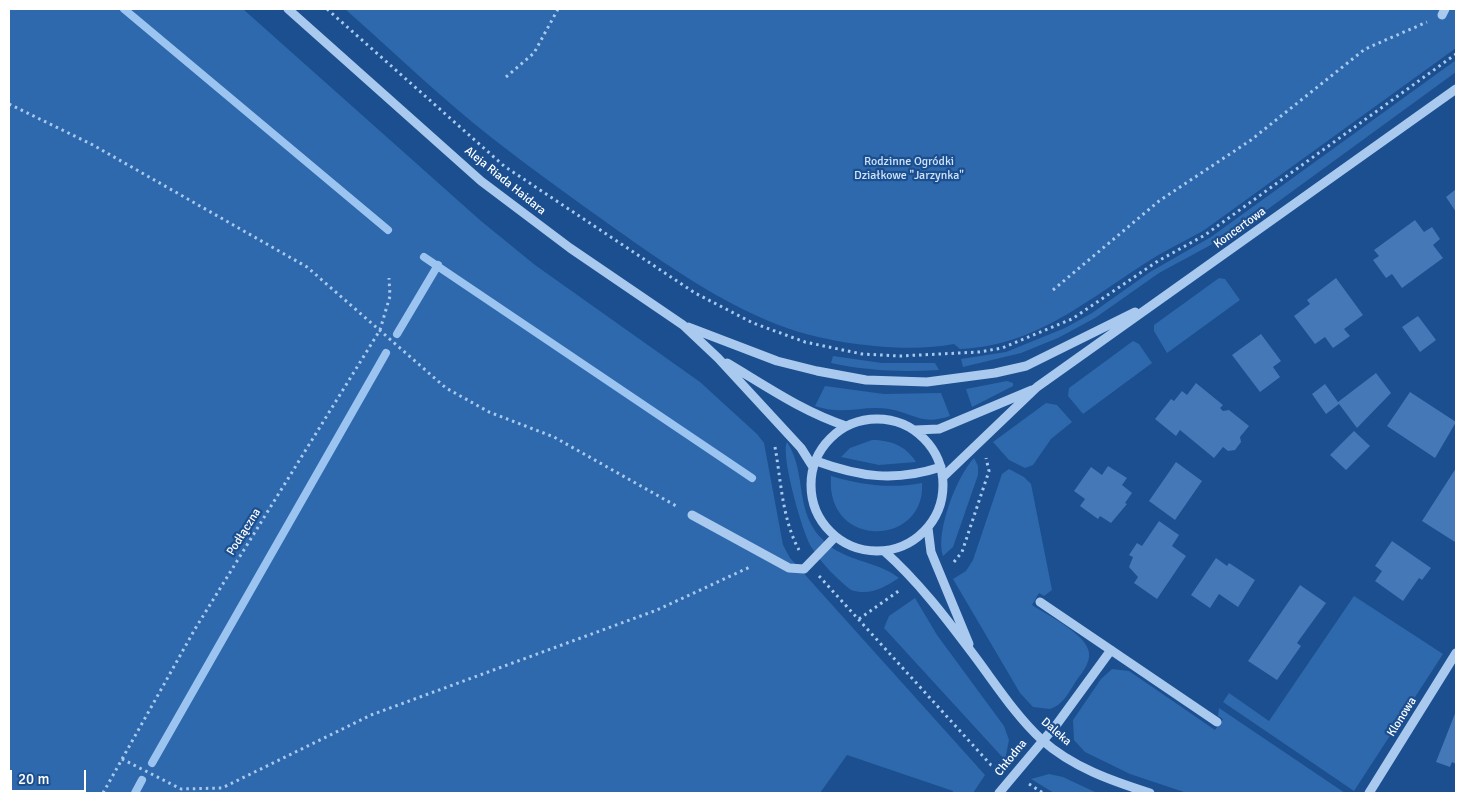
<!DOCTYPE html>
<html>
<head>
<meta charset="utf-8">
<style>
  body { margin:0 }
  #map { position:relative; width:1465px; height:802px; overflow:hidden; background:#1b4f8f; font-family:Signika,sans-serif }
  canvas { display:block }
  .frame { position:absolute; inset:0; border:10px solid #fff; pointer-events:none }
  .scale { position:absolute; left:10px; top:770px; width:76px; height:22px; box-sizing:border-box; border:2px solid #fff; border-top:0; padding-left:6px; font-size:15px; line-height:18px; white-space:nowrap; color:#fff; -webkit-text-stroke:4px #1b4f8f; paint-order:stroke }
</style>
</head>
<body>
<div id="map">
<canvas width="1465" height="802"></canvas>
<div class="frame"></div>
<div class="scale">20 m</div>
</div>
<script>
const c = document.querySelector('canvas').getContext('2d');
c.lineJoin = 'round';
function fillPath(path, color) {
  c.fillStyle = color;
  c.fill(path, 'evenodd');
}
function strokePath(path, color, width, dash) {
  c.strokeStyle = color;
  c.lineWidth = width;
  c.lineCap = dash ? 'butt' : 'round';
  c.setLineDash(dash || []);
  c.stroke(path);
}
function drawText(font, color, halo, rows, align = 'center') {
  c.font = font + ' Signika,sans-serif';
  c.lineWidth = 4.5;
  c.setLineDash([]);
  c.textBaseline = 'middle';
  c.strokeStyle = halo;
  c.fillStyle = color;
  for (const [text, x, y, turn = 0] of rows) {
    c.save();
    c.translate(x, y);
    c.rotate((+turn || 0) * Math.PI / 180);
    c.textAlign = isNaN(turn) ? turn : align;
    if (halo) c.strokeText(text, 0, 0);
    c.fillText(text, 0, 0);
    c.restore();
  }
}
fillPath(new Path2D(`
  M9 9H243L481 221 535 265 700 382 757 434 764 443 783 545 790 558 985 775 973 793H952L953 791 847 755 820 793H9Z
  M345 9H1456V48L1203 231C1190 238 1176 245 1162 253 1097 291 1042 346 960 349L954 344C903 354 823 343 776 324 718 301 667 265 617 230 575 200 533 170 492 138 441 98 394 52 345 9Z
  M1456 60V72L1242 228 1159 273 1095 318 1058 338 1021 353 963 367 961 359 1006 352 1065 328 1092 313 1150 272 1211 237Z
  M1219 278 1225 279 1240 300 1167 353 1154 331V325Z
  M1133 341 1139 344 1152 363 1083 414 1068 396 1069 388Z
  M833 356 882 363H935L939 370C902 372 867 371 831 363Z
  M1007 381 1013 383V386L972 407 966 389Z
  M825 386 884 394 941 393 950 416C921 426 914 413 889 409 861 405 845 416 815 406Z
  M1046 403 1057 405 1072 422 1051 439 1033 465 1025 468 1009 460 993 442Z
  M872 440C891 440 906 446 916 462L879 465 841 457 850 448Z
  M787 442C808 474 793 512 824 541 845 562 876 560 899 578 883 588 870 596 851 590 838 580 821 563 812 548 803 535 780 454 787 442Z
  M974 458 978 466V475L953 547 943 556C935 532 957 476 974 458Z
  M1009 469 1024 477 1031 484 1052 590 1044 596 1039 593 1032 605C1047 615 1093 637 1089 657 1088 666 1081 674 1076 681 1069 692 1063 705 1050 709L1033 707 1020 693 953 579 966 571 973 560 1002 474Z
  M831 476C861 485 891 489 922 483 926 547 825 550 831 476Z
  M1354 596 1443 654 1354 791 1223 702 1229 693 1269 721Z
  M915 598 937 635 1004 726 1009 740 1005 760 884 628 889 616Z
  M1112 669 1129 671 1215 730 1223 719 1218 716 1219 708 1345 793H1187L1130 774 1085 752 1074 740 1073 720 1101 679Z
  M1049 774 1063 777 1097 793H1054L1031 779Z`), '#2e69ad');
strokePath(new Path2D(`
  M124 9 388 230
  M424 257 752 478
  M397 334 438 265
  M152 763 386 353
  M135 793 142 780`), '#9cc4f0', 8);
fillPath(new Path2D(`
  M1456 189V212L1446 197Z
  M1415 220 1424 232 1432 227 1440 239 1433 245 1443 258 1402 288 1392 274 1386 278 1373 260 1379 256 1374 250Z
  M1336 278 1363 315 1344 329 1350 336 1333 348 1325 337 1315 344 1294 316 1310 304 1307 300Z
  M1418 316 1436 340 1420 352 1402 327Z
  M1261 334 1281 361 1273 367 1280 377 1260 392 1232 355Z
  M1376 373 1391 393 1357 428 1339 404 1326 414 1312 394 1325 384 1338 402Z
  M1196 383 1223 405 1220 408 1223 411 1229 410 1249 426 1240 437 1241 442 1235 450 1228 451 1223 447 1214 458 1180 430 1176 436 1155 419 1171 399 1174 401 1182 391 1187 395Z
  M1410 392 1456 422 1435 458 1387 426Z
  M1354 431 1370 446 1346 470 1330 455Z
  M1176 462 1202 481 1175 520 1149 501Z
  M1108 466 1127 478 1122 485 1132 493 1125 503 1127 504 1111 523 1100 516 1098 519 1080 506 1085 499 1074 491 1091 467 1102 475Z
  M1456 468V540L1455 542 1422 521Z
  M1159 521 1179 535 1172 546 1186 556 1157 599 1134 583 1138 577 1129 567 1133 557 1129 555 1137 543 1142 546Z
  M1392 541 1431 568 1422 580 1419 578 1403 601 1375 581 1382 571 1375 566Z
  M1216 558 1227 566 1229 563 1255 580 1238 607 1219 594 1210 608 1191 595Z
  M1300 585 1326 603 1297 643 1301 646 1277 680 1248 661Z
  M1456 711V764L1452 762 1450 767 1436 762Z`), '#4478b7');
strokePath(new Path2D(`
  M327 9 504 166 695 293 753 323 805 342 862 354 900 356 979 352 1002 348 1072 319 1158 261 1205 235 1456 54
  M506 77 534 53 558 9
  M9 104 93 145 307 267 446 388 489 412 554 437 678 507
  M1053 290 1159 201 1251 140 1365 49 1427 22
  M775 447C781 480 782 519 799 550
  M954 562 962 552 989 471 986 458
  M819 576 991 765 999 769
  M859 619 900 590
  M122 759 181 789 222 788 371 715 657 610 750 567
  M1029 784 1043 793
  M103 793 195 629 380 330 390 296 389 278`), '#a9c9ee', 3, [2.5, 4]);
strokePath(new Path2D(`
  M288 9 481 181 570 248 683 325 718 358 801 448 813 467
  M1442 15 1445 9
  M688 327 777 361 817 371 866 380 927 382 995 373 1026 366 1135 312
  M727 363C766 386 803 412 846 426
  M811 485a66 66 0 1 1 132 0a66 66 0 1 1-132 0Z
  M915 430 939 429 1032 390
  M816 461C860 477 895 482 941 467
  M943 477 1037 387 1456 89
  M692 515 789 568 804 569 835 537
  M928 528 931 552 969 644
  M884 551C918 581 946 618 973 654 995 683 1015 715 1042 740 1072 767 1112 781 1150 793
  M1040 602 1217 722
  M999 793 1057 724 1111 650
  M1369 793 1456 653`), '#a9c9ee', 9);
drawText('12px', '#cfe3fa', '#1b4f8f', [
  ["Rodzinne Ogródki",909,162],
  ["Działkowe \"Jarzynka\"",909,176]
]);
drawText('12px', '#fff', '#1b4f8f', [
  ["Aleja Riada Haidara",505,181,39],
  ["Koncertowa",1240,228,-36],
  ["Podłączna",244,532,-58],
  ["Klonowa",1402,717,-58],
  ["Daleka",1056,732,41],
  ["Chłodna",1011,758,-51]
]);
</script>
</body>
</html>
